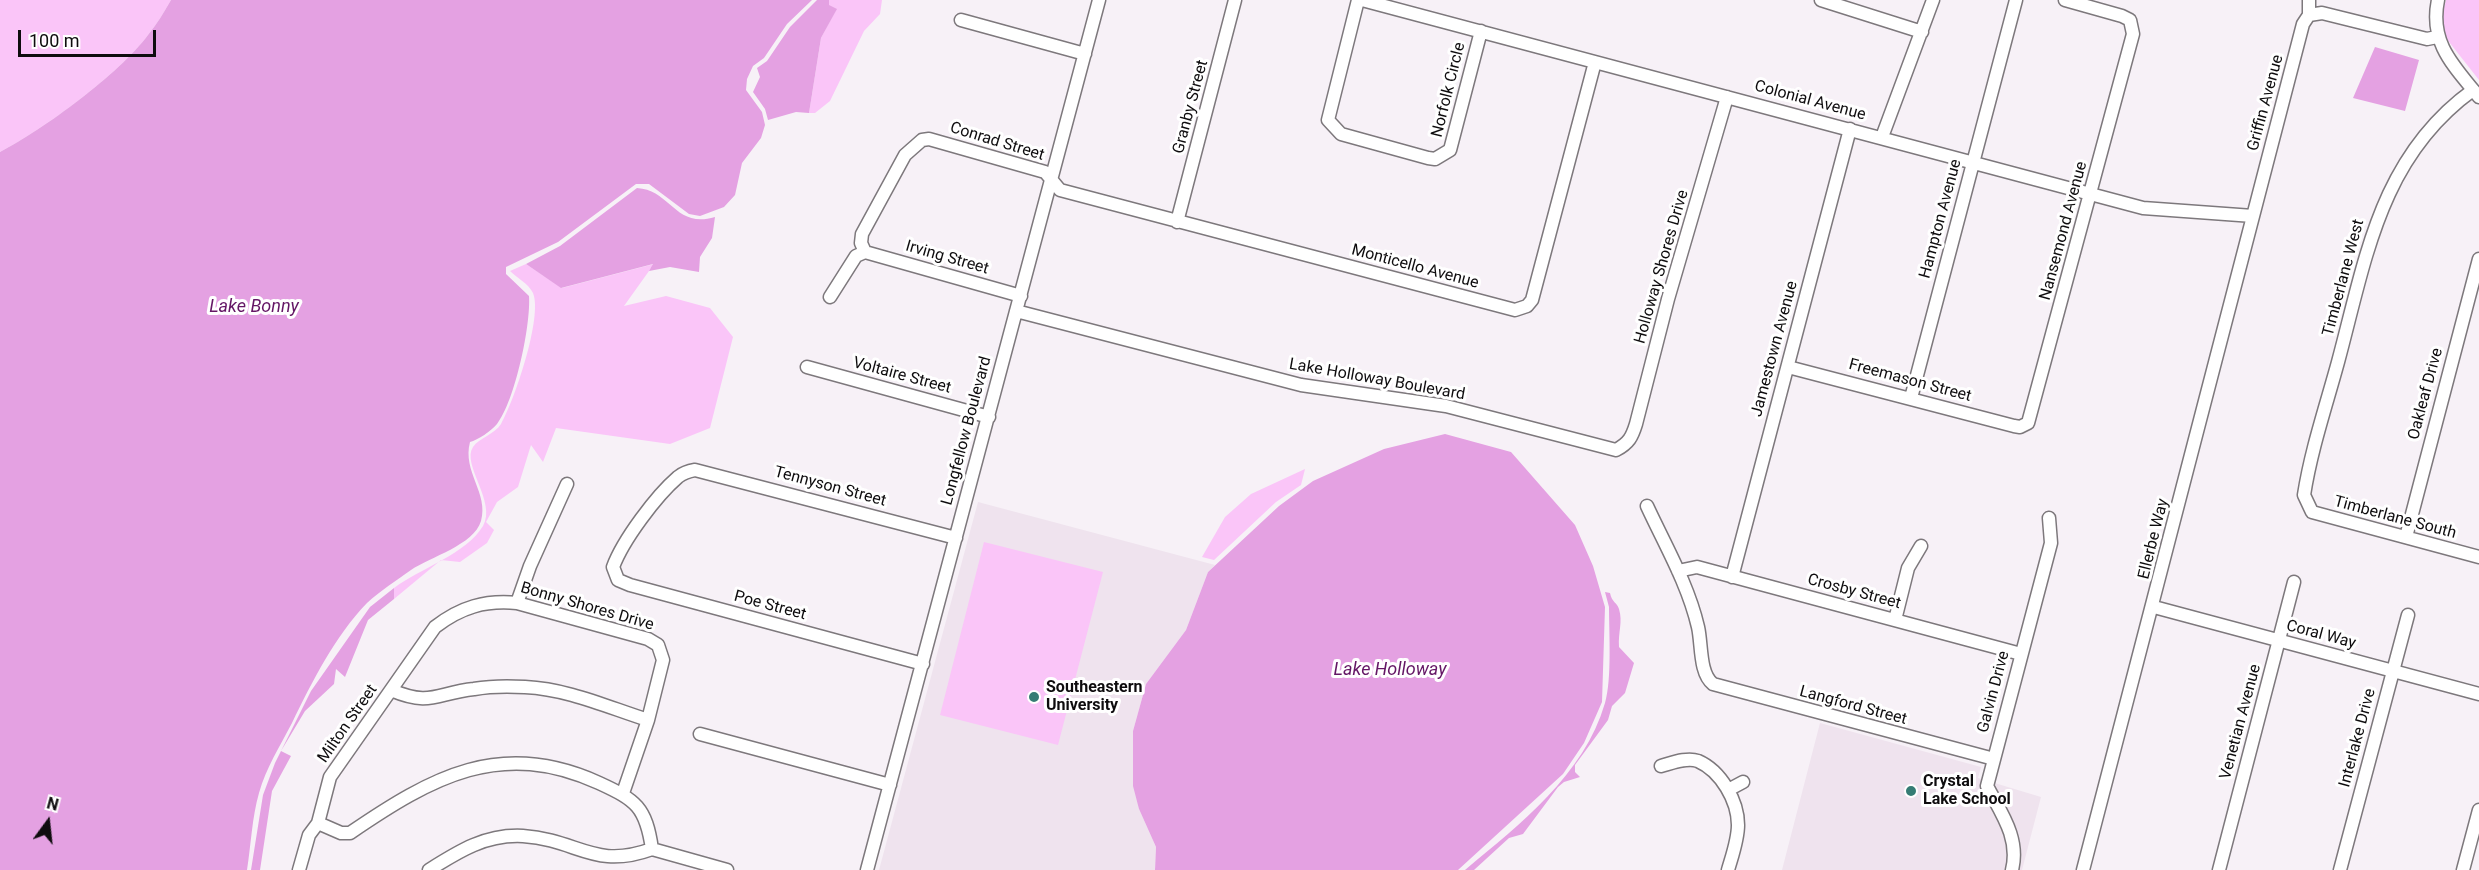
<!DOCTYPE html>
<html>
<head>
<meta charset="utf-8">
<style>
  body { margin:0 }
  #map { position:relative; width:2479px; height:870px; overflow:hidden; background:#f7f1f7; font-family:Roboto,sans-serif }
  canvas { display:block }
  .north { position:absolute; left:18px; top:792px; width:60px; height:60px; -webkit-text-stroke:4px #fff; paint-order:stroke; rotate:15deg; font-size:16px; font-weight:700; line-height:24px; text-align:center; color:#0e0c0e }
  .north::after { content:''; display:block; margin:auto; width:21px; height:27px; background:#0e0c0e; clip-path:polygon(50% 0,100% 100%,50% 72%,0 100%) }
  .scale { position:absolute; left:18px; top:30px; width:138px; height:27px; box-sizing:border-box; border:3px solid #0e0c0e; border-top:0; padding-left:8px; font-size:18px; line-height:21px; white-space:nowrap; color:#0e0c0e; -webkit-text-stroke:4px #fff; paint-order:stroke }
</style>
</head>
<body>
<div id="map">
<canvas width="2479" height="870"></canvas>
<div class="north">N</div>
<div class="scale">100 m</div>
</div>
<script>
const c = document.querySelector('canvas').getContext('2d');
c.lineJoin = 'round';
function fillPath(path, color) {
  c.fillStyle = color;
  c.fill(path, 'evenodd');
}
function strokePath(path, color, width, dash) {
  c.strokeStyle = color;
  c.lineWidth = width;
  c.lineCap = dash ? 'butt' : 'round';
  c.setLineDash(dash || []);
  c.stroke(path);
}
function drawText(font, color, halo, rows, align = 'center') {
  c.font = font + ' Roboto,sans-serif';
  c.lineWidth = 6;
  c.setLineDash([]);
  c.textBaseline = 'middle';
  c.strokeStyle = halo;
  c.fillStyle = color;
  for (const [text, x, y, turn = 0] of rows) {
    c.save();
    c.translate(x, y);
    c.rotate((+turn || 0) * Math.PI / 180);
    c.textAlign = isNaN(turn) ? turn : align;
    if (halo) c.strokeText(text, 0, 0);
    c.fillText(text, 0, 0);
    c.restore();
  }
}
fillPath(new Path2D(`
  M978 502 1215 565 1208 572 1186 630 1146 684 1133 731 1139 809 1156 847 1155 870H879Z
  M1820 723 1981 767 1978 778 2041 797 2022 870H1782Z`), '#efe3ee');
fillPath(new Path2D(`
  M0 0H171C164 12 157 24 148 35 119 74 44 129 0 152Z
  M829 0H882L880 14 864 31 830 101 815 113H809L821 38 836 10 828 5Z
  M2446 0H2479V80L2442 33 2441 20Z
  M526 264 562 288 654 264 624 306 666 296 710 308 733 337 710 428 670 444 556 428 543 462 531 445 518 487 497 502 486 522 494 530 487 543 460 562 441 560 394 599V588C421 568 466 554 483 526 497 502 461 464 473 447 479 438 495 434 501 424 514 402 543 317 533 293 528 283 517 278 510 271Z
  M1305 469 1301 485 1276 502 1214 560 1202 557 1225 517 1251 494Z
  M984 542 1103 572 1058 745 940 715Z`), '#fac5f8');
fillPath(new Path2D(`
  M171 0H812L787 24 764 58 753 66 747 79 746 90 762 112 765 125 761 138 742 163 735 195 724 207 700 216 689 214 649 184H636L558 242 506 267V274L529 296C531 325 515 401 497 424 491 431 478 440 470 442 462 472 489 493 481 521 474 545 430 557 411 570 397 580 380 591 367 603 335 636 312 682 292 723 280 746 266 768 259 793 252 817 251 845 247 870H0V152C44 129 119 74 148 35 157 24 164 12 171 0Z
  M817 0H829V5L837 9 821 38 809 113 796 112 768 120 765 109 753 92 760 77 757 68 767 61 790 27Z
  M2375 47 2419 60 2405 111 2353 98Z
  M637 188C671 190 675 229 715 217L712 238 700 257 699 272 670 267 649 271 653 264 561 288 526 264 560 246Z
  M1445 434 1511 452 1575 525 1593 566 1605 607 1602 702 1584 743 1563 774 1458 870H1155L1156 847 1139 809 1133 786V731L1146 684 1186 630 1208 572 1279 506 1313 481 1384 449Z
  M394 588V599L368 620 345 677 336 669 334 684 305 711 281 751 291 756 272 791 260 870H251L263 795 275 763 311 691 370 607Z
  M1605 592 1610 593C1612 603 1617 602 1619 609 1623 622 1618 632 1619 647L1634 663 1625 693 1612 706 1608 720 1575 765V772L1580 777 1564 782 1558 787 1523 834 1509 838 1474 870H1465C1520 824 1584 775 1605 703 1612 679 1609 633 1609 607Z`), '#e4a1e2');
const minor = new Path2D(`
  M1358 0 1328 120 1341 134 1428 158 1435 159 1450 150 1481 31
  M1362 0 2143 208 2253 216
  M1821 0 1922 32
  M2438 0C2429 43 2454 66 2479 97
  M2309 15 2322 13 2427 39 2437 37
  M961 20 1085 54
  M2473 90C2380 157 2366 258 2338 362 2326 406 2311 450 2304 495L2312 512 2479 557
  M1882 137 1933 0
  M1177 222 1235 0
  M865 252 861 243 862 234 905 155 922 140 929 139 1045 172 1060 190 1515 310 1527 306 1532 300 1595 62
  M865 252 1021 296
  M830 297 856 256 865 252
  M1016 311 1301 385 1446 406 1616 450C1629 443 1632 437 1636 424L1668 299 1727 97
  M807 367 989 417
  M1788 367 2014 426 2020 427 2028 423 2133 34 2130 20 2122 16 2065 0
  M1911 398 2016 0
  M1647 506C1665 545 1688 584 1698 627 1702 644 1699 673 1713 684L1994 759
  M2406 537 2479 259
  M1678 571 1697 567 2021 654
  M1732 577 1850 129
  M517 603 530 566 567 484
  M2154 607 2479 694
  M1895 620 1908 568 1921 546
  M923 664 630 585 618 580 613 567C623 540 656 496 678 477 683 473 689 471 695 470L956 538
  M391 690C431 707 436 693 474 689 491 686 508 686 525 687 568 689 607 707 648 720
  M700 734 890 785
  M1661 766C1672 763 1687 757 1698 761 1721 771 1738 801 1738 825 1738 840 1732 856 1728 870
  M1728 790 1743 782
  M318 823 330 777 435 627C461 607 485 600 517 603L648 639 658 645 663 660 648 720 623 793
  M318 823 341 833H350C432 777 501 738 599 783 636 800 646 807 652 849
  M299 870 309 835 318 823
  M429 870C459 851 486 834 523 836 579 840 594 870 652 849L727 870
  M867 870 1099 0
  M2012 870C2020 838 2001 813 1987 786L2051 543 2049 518
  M2083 870 2303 24 2309 15V0
  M2219 870 2294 582
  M2340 870 2408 615
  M2463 870 2479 810`);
strokePath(minor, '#7d787c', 15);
strokePath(minor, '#fff', 12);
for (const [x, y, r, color] of [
  [1034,697,6,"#357c74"],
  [1911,791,6,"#357c74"]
]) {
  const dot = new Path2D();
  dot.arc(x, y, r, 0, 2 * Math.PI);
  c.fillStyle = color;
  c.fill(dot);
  strokePath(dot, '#fff', 2);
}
drawText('16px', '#0e0c0e', '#fff', [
  ["Norfolk Circle",1449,90,-76],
  ["Colonial Avenue",1810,101,15],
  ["Griffin Avenue",2266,103,-75],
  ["Granby Street",1191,107,-75],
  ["Conrad Street",997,142,17],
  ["Hampton Avenue",1941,219,-75],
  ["Nansemond Avenue",2064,231,-75],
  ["Irving Street",947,258,16],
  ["Monticello Avenue",1415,267,15],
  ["Holloway Shores Drive",1662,267,-74],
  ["Timberlane West",2344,278,-75],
  ["Jamestown Avenue",1775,349,-75],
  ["Voltaire Street",902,376,15],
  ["Lake Holloway Boulevard",1377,380,10],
  ["Freemason Street",1910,381,15],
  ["Oakleaf Drive",2426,394,-75],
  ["Longfellow Boulevard",967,431,-75],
  ["Tennyson Street",830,487,15],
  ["Timberlane South",2395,518,15],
  ["Ellerbe Way",2154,539,-76],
  ["Crosby Street",1854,592,15],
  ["Poe Street",770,606,15],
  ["Bonny Shores Drive",587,607,16],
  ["Coral Way",2321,635,15],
  ["Galvin Drive",1994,692,-75],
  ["Langford Street",1853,706,15],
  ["Venetian Avenue",2241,722,-75],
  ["Milton Street",348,724,-55],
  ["Interlake Drive",2358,738,-75]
]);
drawText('bold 16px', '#0e0c0e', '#fff', [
  ["Southeastern",1046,688],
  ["University",1046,706],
  ["Crystal",1923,782],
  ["Lake School",1923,800]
], 'left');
drawText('italic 18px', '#641665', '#fff', [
  ["Lake Bonny",254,307],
  ["Lake Holloway",1390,670]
]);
</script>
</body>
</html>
